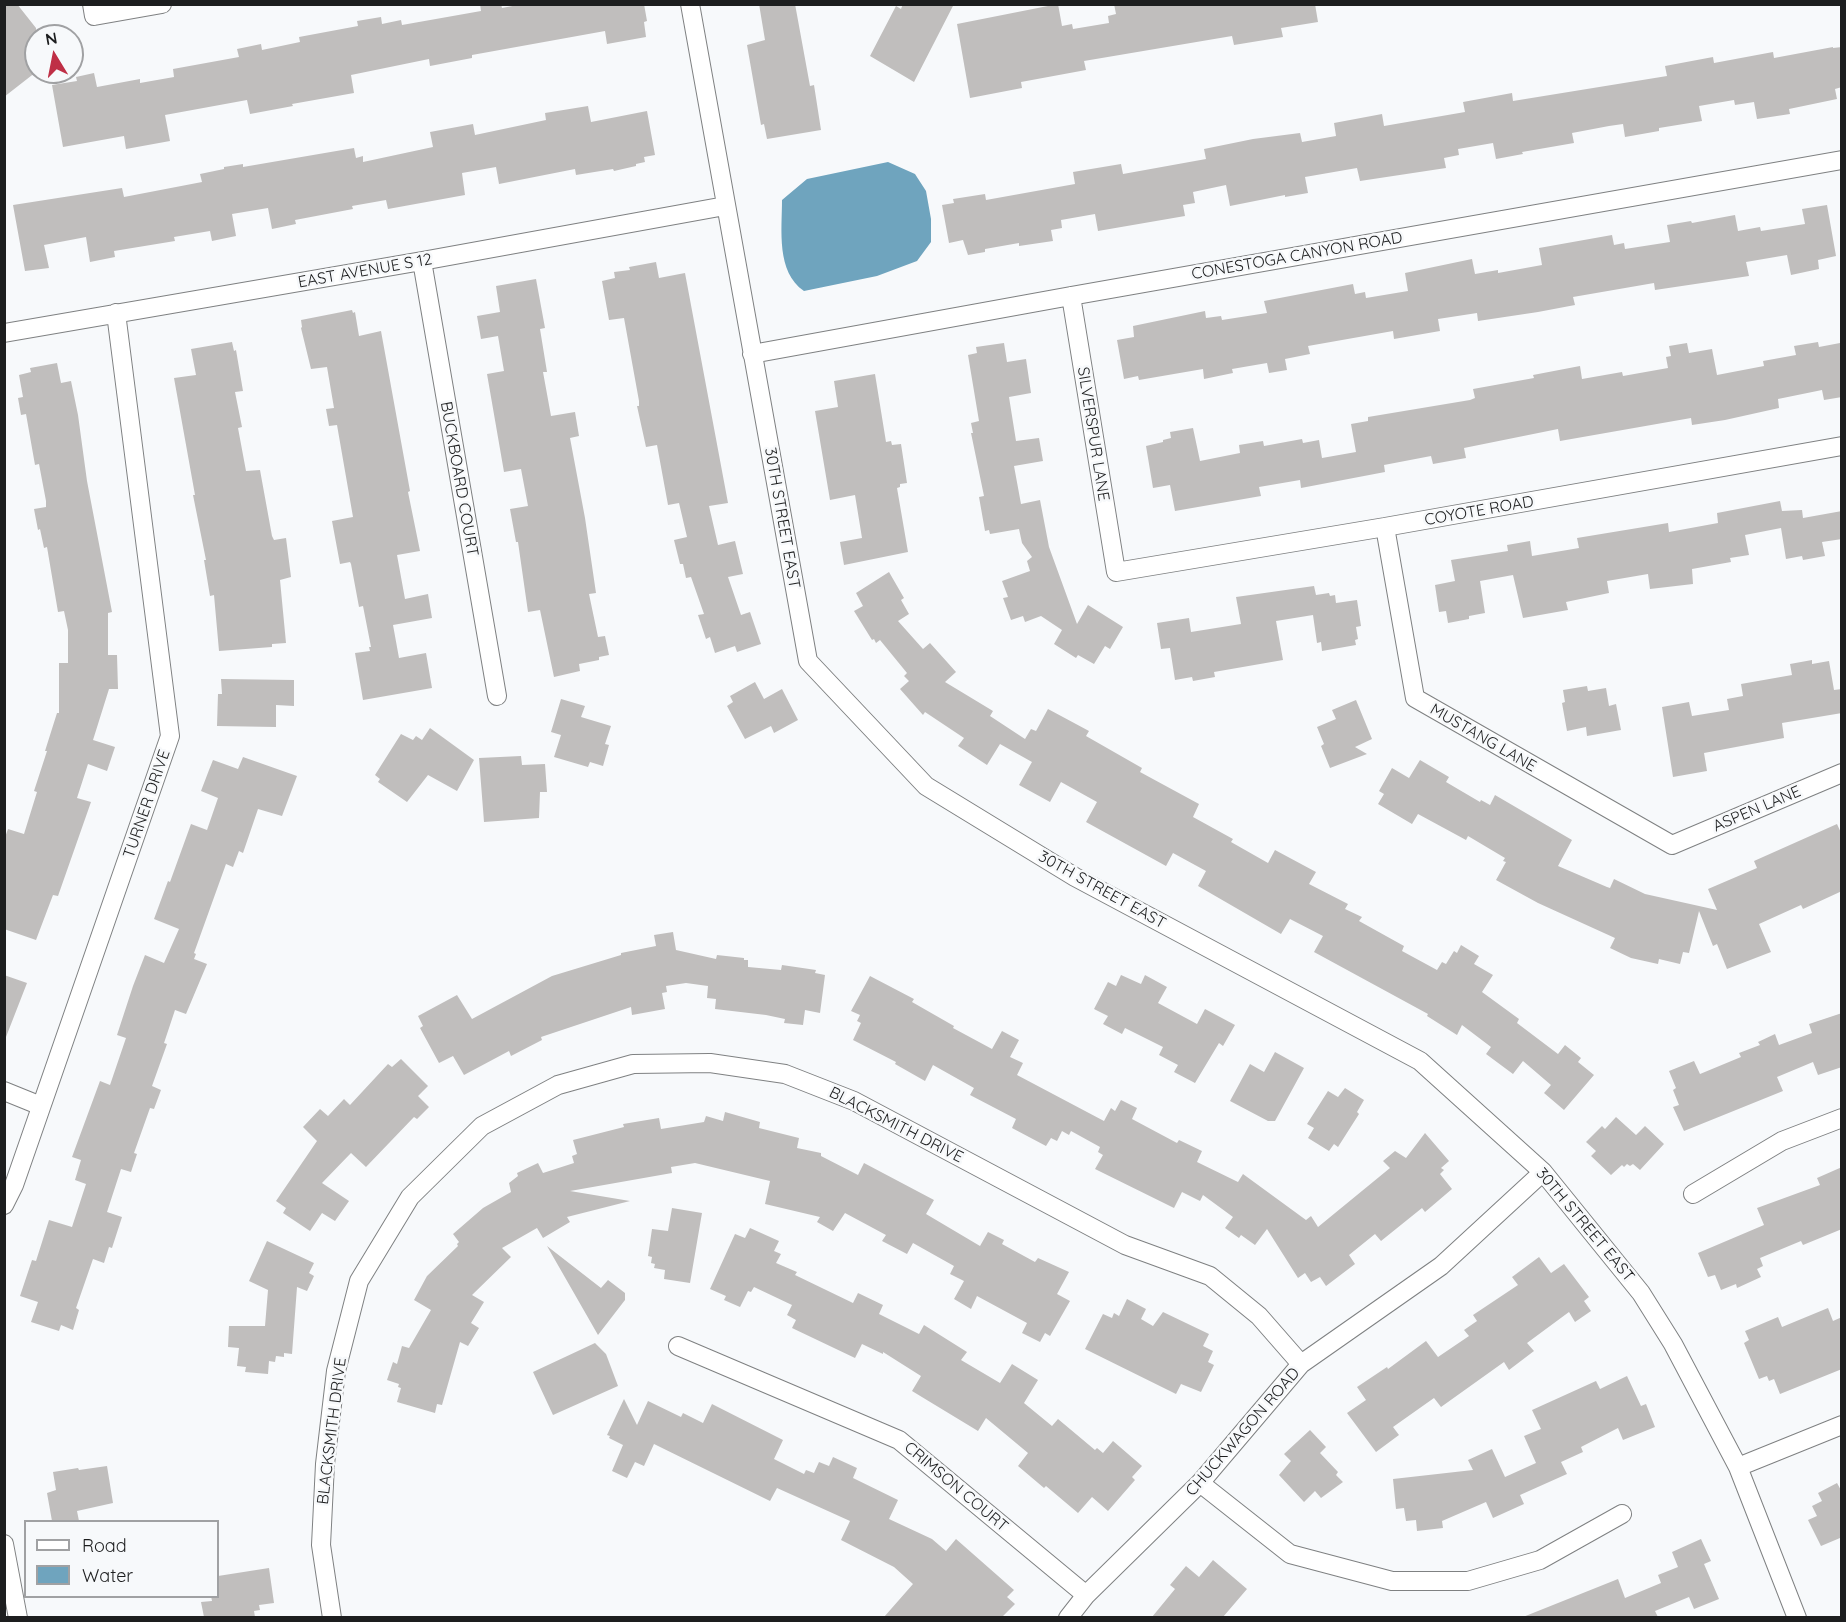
<!DOCTYPE html>
<html>
<head>
<meta charset="utf-8">
<style>
  body { margin:0 }
  #map { position:relative; width:1846px; height:1622px; overflow:hidden; background:#f7f9fb; font-family:Quicksand,sans-serif }
  canvas { display:block }
  .frame { position:absolute; inset:0; border:6px solid #1d1e1f; pointer-events:none }
  .legend { position:absolute; left:24px; top:1520px; width:195px; height:78px; box-sizing:border-box; background:#f7f9fb; border:2px solid #a0a1a3; margin:0; padding:8px 10px; list-style:none; font-size:18px; color:#1d1e1f }
  .legend li { display:flex; align-items:center; gap:12px; height:30px }
  .legend b { width:30px; border:2px solid #a0a1a3 }
  .north { position:absolute; left:24px; top:24px; width:60px; height:60px; box-sizing:border-box; background:#f7f9fb; border:2px solid #a0a1a3; border-radius:50%; rotate:350deg; font-size:16px; font-weight:700; line-height:24px; text-align:center; color:#1d1e1f }
  .north::after { content:''; display:block; margin:auto; width:21px; height:27px; background:#bf2f46; clip-path:polygon(50% 0,100% 100%,50% 72%,0 100%) }
</style>
</head>
<body>
<div id="map">
<canvas width="1846" height="1622"></canvas>
<div class="frame"></div>
<ul class="legend">
<li><b style="height:8px;background:#fff"></b>Road</li>
<li><b style="height:16px;background:#6fa4be"></b>Water</li>
</ul>
<div class="north">N</div>
</div>
<script>
const c = document.querySelector('canvas').getContext('2d');
c.lineJoin = 'round';
function fillPath(path, color) {
  c.fillStyle = color;
  c.fill(path, 'evenodd');
}
function strokePath(path, color, width, dash) {
  c.strokeStyle = color;
  c.lineWidth = width;
  c.lineCap = dash ? 'butt' : 'round';
  c.setLineDash(dash || []);
  c.stroke(path);
}
function drawText(font, color, halo, rows, align = 'center') {
  c.font = font + ' Quicksand,sans-serif';
  c.lineWidth = 5;
  c.setLineDash([]);
  c.textBaseline = 'middle';
  c.strokeStyle = halo;
  c.fillStyle = color;
  for (const [text, x, y, turn = 0] of rows) {
    c.save();
    c.translate(x, y);
    c.rotate((+turn || 0) * Math.PI / 180);
    c.textAlign = isNaN(turn) ? turn : align;
    if (halo) c.strokeText(text, 0, 0);
    c.fillText(text, 0, 0);
    c.restore();
  }
}
fillPath(new Path2D(`
  M888 162 915 174 926 191 931 219V242L917 261 877 276 804 291C776 272 782 230 782 200L807 179Z`), '#6fa4be');
fillPath(new Path2D(`
  M4 4H17L36 28V46L26 53 36 65V72L4 97Z
  M480 4H501L502 8 523 4H644L647 21 644 22 646 37 607 44 605 31 472 55V58L430 66 429 59 351 75 354 93 292 104 293 106 250 114 247 100 165 115 170 141 126 149 124 136 63 147 52 85 77 81 76 77 94 73 97 87 140 79V83L174 77 173 69 239 57 237 49 261 44 262 50 300 42 299 37 358 26 357 21 381 17 382 24 401 20 402 25 481 11Z
  M759 4H795L810 86 814 85 821 130 767 139 764 124 761 125 747 45 765 40Z
  M903 4H954L914 82 870 56 896 6 901 9Z
  M1058 4 1062 26 1072 24 1073 29 1109 23 1108 16 1116 14 1114 4H1315L1318 22 1281 28 1283 37 1234 45 1232 36 1084 61 1086 70 1021 82 1022 88 970 98 957 24Z
  M1833 47V48L1842 47V87L1835 89 1837 99 1789 109 1790 114 1757 119 1754 102 1735 105 1734 100 1699 106 1702 121 1659 128V131L1625 137 1623 124 1609 126 1572 133 1574 143 1522 152 1523 154 1496 159 1493 143 1458 149 1459 155 1444 158 1446 168 1360 181 1357 168 1305 177 1308 193 1285 197V195L1230 206 1226 185 1193 192 1195 203 1183 205 1185 216 1098 231 1095 214 1061 220 1062 228 1051 230 1053 241 1019 246V243L985 249V252L968 255 963 240 949 243 942 205 954 203 953 199 985 194 986 200 1075 184 1073 172 1121 164 1123 174 1206 159 1204 149 1253 139 1300 133 1302 142 1336 136 1334 123 1382 114 1384 126 1465 112 1463 102 1512 93 1513 101 1667 76 1665 66 1713 57 1714 63 1773 52 1774 58Z
  M588 106 591 122 647 111 655 155 644 157 645 162 636 164V166L614 171 613 169 576 175 575 169 499 184 496 167 462 173 465 195 388 209 386 200 352 206 353 209 295 220 296 224 272 229 268 208 232 214 236 236 212 241 210 231 174 237 175 241 114 251 115 257 90 262 86 237 44 245 49 268 25 271 13 205 122 188 124 197 202 182 200 174 224 169V167L243 164V167L354 148 356 158 363 156V162L433 147 430 132 473 124 475 135 546 120 545 113Z
  M1827 205 1836 256 1818 260 1819 269 1791 275 1787 255 1746 262 1749 276 1655 290 1654 283 1573 297 1575 305 1538 312 1478 321 1477 313 1438 319 1440 331 1394 339 1393 331 1308 346 1310 354 1285 359 1287 370 1269 373 1267 363 1232 369 1233 373 1204 379 1203 369 1139 380 1138 376 1124 379 1117 340 1134 337 1133 326 1205 311 1206 318 1221 316 1222 320 1267 313 1264 301 1353 284 1355 294 1365 292 1366 298 1408 291 1405 273 1472 259 1475 274 1498 270V273L1542 265 1539 248 1612 235 1614 245 1624 243 1625 249 1670 242 1667 225 1691 221 1692 223 1735 215 1738 231 1760 227 1761 231 1805 224 1802 209Z
  M656 262 659 278 685 273 728 503 709 506 718 545 735 541 743 574 728 577 741 615 750 612 761 644 737 652 735 646 715 653 710 637 706 639 698 615 704 614 691 577 686 578 683 564H680L674 540 687 537 679 503 668 505 657 445 646 447 637 406H639V401L624 318 609 320 602 281 615 278 614 272 630 270 629 267Z
  M536 279 545 328 540 329 547 372H543L551 416 575 412 579 436 570 438 585 518 596 593 589 594 598 637 605 636 609 655 599 657V660L579 664 580 671 554 677 540 610 528 612 518 542H516L510 509 528 506 521 469 504 472 487 374 504 371 498 336 481 339 477 316 500 312 496 286Z
  M352 310 353 313 355 312 359 336 381 331 410 491 408 492 420 551 397 555 405 599 428 594 432 618 393 625 399 658 426 653 432 688 363 700 355 653 370 651 369 647H371L363 606 359 607 351 564 350 562 340 564 332 521 353 517 337 425 329 426 326 409 334 408 327 367 311 369 301 328 302 327 301 320Z
  M232 342 234 351 236 350 243 391 235 392 242 427 238 428 246 471 260 470 272 536 274 540 286 538 291 577 280 580 286 643 272 644V647L219 651 214 595 210 596 204 560H206L193 495H195L174 378 196 375 191 349Z
  M1818 342 1819 347 1840 343 1842 397 1824 400 1822 390 1778 399 1779 408 1725 420 1692 425 1691 418 1560 441 1558 429 1464 448 1466 458 1433 464 1431 456 1384 465 1385 472 1301 488 1300 480 1259 487 1261 496 1175 511 1170 485 1153 488 1146 446 1163 442V440L1171 438 1170 432 1193 428 1200 461 1240 453 1239 445 1263 441 1264 446 1302 439 1303 443 1319 440 1322 458 1356 452 1351 424 1368 421V417L1470 400 1475 398 1473 389 1534 378 1533 375 1580 366 1582 379 1622 372 1623 376 1668 368 1666 357 1671 356 1669 346 1687 343 1689 353 1712 349 1717 375 1764 366 1763 361 1796 355 1794 346Z
  M1004 343 1007 362 1026 359 1031 393 1009 397 1016 441 1039 438 1043 461 1014 466 1021 504 1040 500 1049 547 1077 624 1088 605 1123 627 1110 649 1105 646 1094 664 1078 655 1076 658 1054 644 1062 630 1041 616 1025 622 1023 616 1011 620 1003 598 1008 597 1002 581 1030 571 1027 561 1032 557 1022 543 1019 529 990 534 989 530 985 531 979 497 984 496 971 433H973L971 423 979 421 968 355 977 353 976 347Z
  M57 363 61 383 71 381 78 415 87 481 112 612 108 613V655H117L118 689H109L93 740 115 747 107 771 88 764 77 798 91 802 58 896 53 895 36 940 4 929V840L8 829 24 834 37 792 34 791 47 751H45L57 713H59V663H68V630L64 611 58 612 47 547 44 548 40 529 38 530 34 509 46 507V501L39 464 35 465 26 414 21 415 18 398 23 397 19 375 31 372 30 368Z
  M875 374 886 442 891 441 892 445 901 444 907 483 900 484V487L897 488 908 552 844 565 840 542 862 538 855 495 830 500 815 411 838 407 834 381Z
  M1780 501 1782 511 1802 510 1803 518 1842 511V539L1822 542 1825 556 1803 560 1802 556 1786 559 1781 528 1745 535 1749 555 1730 558 1731 562 1692 569 1693 584 1650 589 1648 574 1607 581 1609 593 1566 602 1568 610 1523 618 1513 575 1480 581 1485 613 1469 616V619L1448 623 1446 611 1439 612 1435 585 1455 581 1451 560 1508 551 1507 545 1530 541 1532 556 1579 548 1577 538 1668 523 1669 532 1718 523 1717 513Z
  M889 572 904 598 901 600 909 614 898 621 923 649 930 643 956 672 945 682 993 711 990 716 1025 739 1031 729 1036 731 1048 709 1089 731 1086 736 1142 768 1140 772 1199 804 1193 817 1233 839 1231 842 1268 863 1275 850 1316 872 1309 884 1348 904 1345 909 1362 917 1359 921 1404 946 1402 951 1437 970 1442 962 1446 964 1454 951 1457 953 1461 945 1479 956 1474 964 1493 975 1482 992 1519 1019 1517 1023 1558 1054 1565 1045 1581 1058 1578 1062 1594 1075 1564 1110 1544 1093 1551 1085 1523 1061 1513 1074 1486 1054 1491 1047 1462 1025 1457 1035 1427 1016 1428 1014 1314 952 1323 936 1290 919 1281 934 1198 886 1206 871 1173 853 1166 866 1086 822 1097 802 1061 782 1050 802 1019 785 1032 762 1000 744 987 765 958 746 964 738 925 712 923 715 900 689 909 681 904 676 907 673 880 640 876 643 874 639 872 640 854 611 863 606 856 593Z
  M1314 586 1316 595 1329 593 1330 596 1335 595 1336 603 1357 600 1361 626 1356 627 1358 639 1355 640 1356 645 1322 651 1321 642 1317 643 1313 615 1276 621 1283 660 1214 672 1215 677 1193 681 1192 677 1175 680 1170 648 1161 649 1157 623 1189 618 1191 632 1241 624 1236 597Z
  M1812 660V664L1829 661 1834 690 1842 689V713L1782 723 1784 738 1704 753 1707 771 1673 777 1662 707 1689 702 1692 716 1729 710 1727 699 1743 696 1741 684 1792 675 1790 664Z
  M221 679 294 680V706L276 705V727L217 726 218 694H222Z
  M755 682 764 699 782 689 798 720 774 733 771 726 745 739 727 706 733 702 730 696Z
  M1587 686 1588 691 1606 688 1609 706 1616 704 1621 730 1587 736 1586 727 1567 731 1562 703 1565 702 1563 690Z
  M561 699 585 706 581 717 611 726 605 744 609 745 603 766 590 762 588 767 554 757 561 735 551 732Z
  M1356 700 1372 739 1355 747 1367 754 1330 768 1321 746 1324 744 1317 727 1336 719 1332 710Z
  M430 728 474 760 457 791 428 775 407 802 378 782 380 779 375 775 401 734 413 740 416 736 422 740Z
  M521 756 522 765 545 764 547 792H540L539 818 484 822 479 758Z
  M243 757 297 776 282 816 258 809 243 853 239 851 233 867 226 864 194 953 196 954 194 959 207 964 186 1014 175 1010 164 1043 167 1044 152 1086 161 1090 154 1109 150 1108 134 1153 137 1154 131 1172 121 1169 107 1212 122 1217 112 1248 109 1247 104 1263 93 1259 76 1308 79 1310 73 1330 61 1325 59 1331 31 1322 38 1302 20 1296 32 1260 36 1261 49 1220 72 1227 86 1184 75 1180 81 1160 72 1157 100 1081 110 1085 126 1038 117 1035 133 986 145 955 164 963 179 929 154 919 168 881 170 882 191 824 207 830 218 798 201 791 209 770 213 760 238 769Z
  M1420 760 1449 777 1446 782 1480 802 1481 800 1490 805 1495 795 1572 840 1558 866 1607 887 1610 888 1614 879 1645 894 1717 910 1708 889 1757 868 1754 861 1837 824 1842 835V891L1803 909 1801 905 1759 924 1771 952 1727 969 1717 944 1713 946 1699 911 1689 953 1683 952 1680 964 1659 959 1658 964 1631 958 1610 948 1615 938 1538 903 1496 880 1506 862 1503 861 1505 858 1468 836 1466 840 1418 814 1412 824 1378 804 1384 794 1379 791 1392 768 1409 778Z
  M673 932 676 950 716 959 717 955 744 958V960H748V967L781 970 782 965 816 970 815 973 825 975 820 1013 805 1010 803 1025 784 1023 785 1019 766 1015 715 1009 716 999 707 998 708 986 686 983 666 986 667 992 662 993 665 1009 632 1015 631 1007 541 1037 542 1040 511 1056 509 1051 464 1075 453 1056 439 1063 420 1028 423 1026 418 1016 457 995 472 1019 552 976 621 955V953L656 946 654 935Z
  M4 975 27 983 6 1037 4 1036Z
  M1121 975 1141 984 1145 975 1167 987 1158 1003 1197 1024 1205 1009 1235 1025 1223 1046 1219 1043 1195 1083 1174 1072 1178 1065 1159 1055 1163 1047 1125 1028 1122 1034 1103 1024 1108 1016 1094 1009 1108 982 1116 986Z
  M870 976 914 999 912 1002 954 1026 953 1028 992 1049 1002 1031 1019 1040 1010 1057 1023 1063 1017 1075 1104 1121 1111 1108 1115 1111 1121 1100 1137 1108 1132 1119 1177 1143 1179 1140 1202 1151 1197 1162 1238 1182 1243 1174 1306 1220 1311 1216 1318 1227 1390 1168 1383 1161 1395 1151 1406 1158 1425 1133 1449 1161 1441 1168 1444 1170 1440 1174 1452 1189 1425 1212 1422 1208 1381 1241 1375 1234 1349 1255 1355 1264 1326 1286 1320 1277 1311 1282 1305 1273 1298 1278 1267 1229 1255 1245 1241 1235 1239 1238 1225 1228 1233 1217 1203 1195 1200 1201 1182 1192 1174 1208 1095 1169 1103 1155 1098 1152 1100 1147 1071 1131 1069 1135 1062 1131 1057 1141 1051 1138 1046 1146 1012 1128 1016 1119 970 1095 974 1088 933 1065 925 1081 895 1064 896 1062 853 1040 861 1023 857 1021 860 1015 851 1011Z
  M1842 1013V1067L1818 1075 1813 1062 1777 1077 1783 1091 1684 1131 1673 1107 1679 1105 1673 1090 1676 1088 1669 1071 1694 1061 1700 1074 1741 1057 1739 1053 1760 1045 1758 1042 1775 1034 1779 1045 1812 1033 1809 1024Z
  M1275 1052 1304 1068 1275 1121H1268L1230 1101 1250 1064 1264 1072Z
  M401 1059 428 1086 418 1096 429 1107 417 1119 414 1117 366 1167 351 1153 322 1183 349 1201 335 1221 322 1213 310 1231 283 1213 286 1208 276 1201 317 1141 303 1127 320 1109 328 1116 344 1099 350 1105 388 1064 392 1067Z
  M1345 1088 1364 1100 1357 1112 1359 1114 1338 1147 1334 1144 1329 1151 1308 1138 1314 1128 1307 1124 1328 1091 1338 1097Z
  M725 1112 760 1122 759 1128 799 1138 797 1148 821 1153V1156L858 1175 864 1163 934 1200 926 1214 980 1246 988 1232 1004 1240 1002 1244 1035 1262 1038 1258 1069 1272 1057 1294 1070 1301 1050 1336 1045 1333 1040 1342 1022 1333 1027 1323 977 1296 971 1309 954 1299 964 1281 950 1274 954 1266 913 1243 907 1254 882 1241 886 1235 845 1213 833 1231 817 1222 820 1217 765 1204 770 1181 695 1163 671 1167 672 1173 570 1191 630 1201 567 1217 570 1222 543 1238 537 1228 502 1248 511 1257 472 1295 484 1302 471 1323 479 1328 468 1346 460 1342 442 1405 437 1404 435 1413 397 1402 401 1388 398 1387 399 1384 387 1380 393 1362 397 1364 402 1346 409 1348 431 1310 414 1300 427 1276 458 1246 457 1244 459 1242 453 1234 483 1208 511 1192 509 1183 518 1176 517 1173 538 1163 543 1173 574 1163 572 1156 577 1154 573 1140 624 1127 623 1124 659 1118 661 1129 704 1122 706 1116 723 1121Z
  M1616 1117 1636 1135 1645 1126 1664 1144 1640 1170 1633 1164 1630 1166 1627 1164 1624 1167 1622 1165 1611 1175 1591 1156 1596 1151 1586 1142 1602 1126 1605 1129Z
  M1842 1167V1229L1803 1245 1801 1241 1760 1258 1763 1266 1757 1269 1761 1277 1737 1288 1736 1284 1721 1290 1715 1275 1708 1277 1698 1253 1764 1225 1757 1208 1820 1185 1817 1178Z
  M672 1208 702 1213 690 1283 664 1279 665 1270 654 1268 655 1264 651 1263 652 1257 648 1256 652 1229 668 1231Z
  M750 1228 779 1241 774 1251 781 1254 776 1263 797 1272 795 1275 853 1303 858 1293 883 1305 879 1314 919 1334 924 1325 967 1352 961 1360 1000 1383 1012 1364 1038 1380 1024 1403 1052 1426 1058 1419 1095 1450 1097 1448 1103 1453 1113 1441 1142 1466 1132 1477 1135 1480 1108 1511 1092 1497 1078 1513 1046 1486 1044 1488 1018 1466 1028 1453 986 1418 978 1431 912 1391 921 1376 883 1352V1354L862 1344 855 1358 792 1328 796 1320 787 1315 792 1305 754 1287 751 1292 748 1291 740 1307 724 1300 726 1296 710 1289 735 1234 745 1238Z
  M267 1241 314 1263 309 1273 314 1276 307 1291 297 1287 292 1354 284 1353V1357L276 1356 275 1362 269 1361 268 1374 245 1372 246 1367 237 1366 239 1348 228 1347 229 1326H265L268 1290 249 1281Z
  M547 1246 601 1288 608 1280 625 1293V1300L598 1335Z
  M1539 1257 1551 1273 1564 1264 1589 1297 1584 1301 1591 1311 1575 1322 1569 1312 1527 1343 1534 1351 1509 1370 1504 1362 1441 1407 1434 1398 1393 1427 1399 1435 1376 1452 1347 1413 1366 1400 1357 1387 1387 1367 1388 1369 1426 1341 1438 1357 1469 1336 1464 1330 1477 1321 1473 1315 1518 1285 1512 1277Z
  M1127 1299 1146 1309 1141 1319 1153 1326 1163 1312 1209 1334 1203 1346 1213 1351 1208 1362 1214 1365 1201 1392 1181 1384 1176 1394 1085 1349 1103 1314 1112 1318 1114 1313 1119 1316Z
  M1828 1308 1833 1321 1842 1317V1369L1780 1394 1774 1379 1769 1381 1767 1376 1759 1379 1744 1343 1749 1340 1745 1331 1778 1317 1782 1327Z
  M595 1343 606 1354 618 1386 553 1415 533 1372Z
  M1627 1376 1641 1406 1646 1404 1655 1427 1623 1440 1618 1428 1581 1447 1583 1452 1561 1462 1567 1474 1520 1495 1524 1504 1493 1518 1486 1502 1442 1521 1443 1528 1417 1531 1416 1520 1406 1521 1404 1508 1396 1509 1393 1479 1473 1470 1468 1460 1492 1449 1505 1477 1536 1463 1524 1436 1541 1429 1532 1410 1596 1381 1600 1389Z
  M624 1399 637 1425 648 1401 681 1417 683 1413 703 1423 712 1404 783 1440 774 1459 804 1474 806 1470 814 1473 819 1462 829 1466 833 1457 857 1468 853 1478 898 1500 889 1519 932 1539 946 1551 956 1539 1014 1590 1007 1597 1015 1604 1002 1617H884L913 1584 894 1567 841 1540 850 1521 777 1488 770 1501 654 1444 644 1466 635 1462 627 1478 612 1471 623 1445 609 1438 610 1436 607 1435Z
  M1310 1430 1326 1447 1320 1453 1338 1472 1336 1475 1343 1482 1321 1498 1315 1491 1304 1502 1279 1475 1291 1461 1284 1454Z
  M107 1466 113 1503 77 1511 79 1521H52L47 1493 56 1490 53 1472 78 1468 79 1470Z
  M1837 1483 1842 1492V1542L1840 1538 1821 1546 1808 1520 1817 1516 1812 1506 1822 1501 1818 1493Z
  M1701 1539 1711 1561 1704 1564 1719 1599 1694 1609 1689 1597 1655 1611 1658 1617H1523L1618 1579 1625 1598 1661 1583 1658 1575 1678 1567 1672 1552Z
  M1213 1560 1247 1589 1223 1617H1152L1175 1589 1170 1585 1186 1566 1199 1577Z
  M269 1568 274 1603 259 1605 260 1610 254 1611 255 1617H204L201 1602 212 1601 211 1596H218V1576Z`), '#c0bebd');
const street = new Path2D(`
  M92 4 94 16 162 4
  M690 4 808 661 926 786 1075 877 1420 1061 1543 1172 1641 1293 1673 1344 1738 1467 1797 1618
  M422 261 497 696
  M1071 296 1116 572 1385 527 1842 446
  M4 333 422 261 725 206
  M752 354 1071 296 1842 160
  M1385 527 1415 698 1672 845 1842 773
  M4 1091 41 1106
  M1693 1194 1782 1141 1842 1118
  M4 1205 14 1185 170 736 116 313
  M678 1346 899 1440 1086 1595
  M1738 1467 1842 1425
  M1200 1483 1290 1554 1392 1581H1468L1540 1560 1622 1514
  M4 1544 18 1618
  M332 1618 321 1545 325 1464 336 1371 359 1281 410 1197 482 1126 558 1085 633 1064 710 1063 785 1074 854 1101 1125 1245 1210 1276 1259 1316 1301 1364
  M1068 1618 1086 1595 1200 1483 1301 1364 1441 1266 1543 1172`);
strokePath(street, '#7f8182', 20);
strokePath(street, '#fff', 18);
drawText('16px', '#1d1e1f', '#f7f9fb', [
  ["CONESTOGA CANYON ROAD",1297,256,-10],
  ["EAST AVENUE S 12",365,271,-10],
  ["SILVERSPUR LANE",1093,434,81],
  ["BUCKBOARD COURT",459,479,80],
  ["COYOTE ROAD",1479,511,-10],
  ["30TH STREET EAST",782,518,80],
  ["MUSTANG LANE",1483,738,30],
  ["TURNER DRIVE",147,804,-71],
  ["ASPEN LANE",1757,809,-23],
  ["30TH STREET EAST",1102,890,29],
  ["BLACKSMITH DRIVE",896,1125,27],
  ["30TH STREET EAST",1585,1225,50],
  ["BLACKSMITH DRIVE",332,1431,-83],
  ["CHUCKWAGON ROAD",1243,1432,-49],
  ["CRIMSON COURT",956,1487,40]
]);
</script>
</body>
</html>
